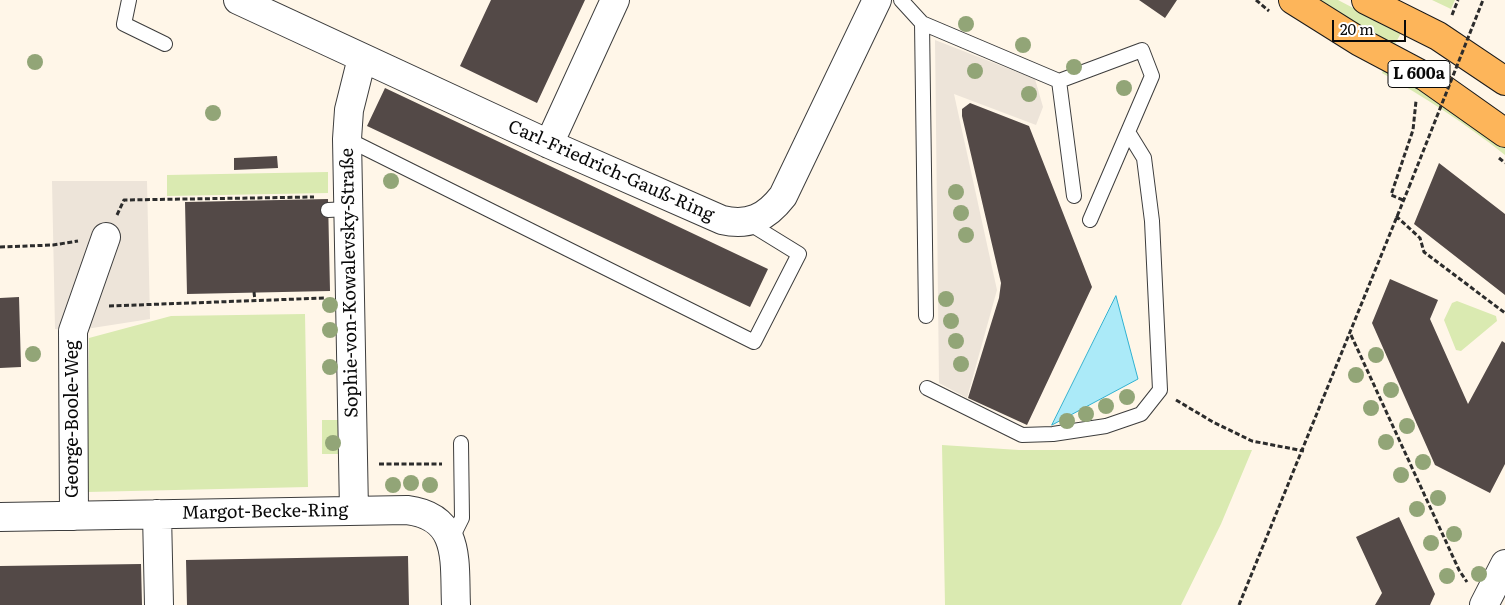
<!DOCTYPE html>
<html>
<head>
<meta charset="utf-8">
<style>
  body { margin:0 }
  #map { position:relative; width:1505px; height:605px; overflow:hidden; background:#fff6e8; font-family:Literata,serif }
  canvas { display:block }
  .scale { position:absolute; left:1332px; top:20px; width:74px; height:22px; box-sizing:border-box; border:2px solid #0a0a0a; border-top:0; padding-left:6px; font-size:15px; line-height:18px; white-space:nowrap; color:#0a0a0a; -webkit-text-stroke:4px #fff; paint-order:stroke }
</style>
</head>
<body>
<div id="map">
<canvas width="1505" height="605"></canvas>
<div class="scale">20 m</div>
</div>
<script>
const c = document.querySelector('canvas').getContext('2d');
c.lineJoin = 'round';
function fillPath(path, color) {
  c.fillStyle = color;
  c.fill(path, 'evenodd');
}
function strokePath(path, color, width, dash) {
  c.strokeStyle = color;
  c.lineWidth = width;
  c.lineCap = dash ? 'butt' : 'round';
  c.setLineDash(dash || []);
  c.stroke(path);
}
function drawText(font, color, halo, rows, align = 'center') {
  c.font = font + ' Literata,serif';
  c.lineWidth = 5;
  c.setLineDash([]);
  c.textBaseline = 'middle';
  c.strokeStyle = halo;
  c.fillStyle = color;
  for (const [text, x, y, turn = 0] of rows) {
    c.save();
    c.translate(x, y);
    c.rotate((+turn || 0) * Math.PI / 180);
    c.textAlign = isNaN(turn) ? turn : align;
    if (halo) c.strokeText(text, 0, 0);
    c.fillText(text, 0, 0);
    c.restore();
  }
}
fillPath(new Path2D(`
  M1316 0H1338L1401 33 1394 46Z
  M1432 0H1455L1451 9Z
  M1383 70 1423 90 1495 141 1505 148V155C1466 124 1426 98 1382 73Z
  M328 172V193L167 196V175Z
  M1457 301 1496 316 1497 321 1461 351 1456 350 1444 320 1452 303Z
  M305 314 308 487 87 492 89 338 171 316Z
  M322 420H339L340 454H322Z
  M942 445 1019 450H1252L1221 524 1181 605H945Z`), '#daeab1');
fillPath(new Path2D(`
  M935 40 1035 79 1043 107 1036 125 954 94 997 290 967 398 939 383Z
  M52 181H147L150 319 73 331 55 329Z`), '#ede4d9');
const water = new Path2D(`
  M1116 296 1138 379 1052 425Z`);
fillPath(water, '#abeaf8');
strokePath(water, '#30b1d1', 1);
fillPath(new Path2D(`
  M491 0H585L537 103 460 66Z
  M1139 0H1177L1165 18Z
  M385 88 768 269 750 307 367 126Z
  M970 103 1029 126 1092 287 1027 425 968 398 999 298 1001 283 962 116V109Z
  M277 156 278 168 234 170V158Z
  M1439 163 1505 214V295L1414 224Z
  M328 199 330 291 187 294 185 202Z
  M1390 279 1438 300 1430 319 1468 404 1502 341 1505 343V464L1490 493 1435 465 1372 323Z
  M19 297 21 367 0 368V298Z
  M1399 517 1435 594 1430 605H1375L1382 593 1356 537Z
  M408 556 409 605H187L186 560Z
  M141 564 142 605H0V566Z`), '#534947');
const service = new Path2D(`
  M129 0 124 24 165 44
  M901 0 922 23 1059 81 1142 50 1152 76 1090 220
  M922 23 926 316
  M1059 81 1074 196
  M347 139 754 342 799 254 747 222
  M328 210 348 209
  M927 388 1022 435 1053 434 1106 426 1141 414 1160 390 1152 221 1144 158 1128 132
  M451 540 462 518 461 443`);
const minor = new Path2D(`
  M238 0 549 144 722 220C749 226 766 218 783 196L877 0
  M549 144 615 0
  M354 511 347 139 349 110 362 58
  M157 514 159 605
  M74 516 73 331 106 237
  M0 517 407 510C462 517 454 562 456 605
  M1484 605 1505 564`);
const primary = new Path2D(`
  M1293 0 1360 42 1426 77 1505 133
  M1366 0 1438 36 1505 81`);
strokePath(service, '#3d3d3d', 16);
strokePath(minor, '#3d3d3d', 30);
strokePath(primary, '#1b1b1b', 30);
strokePath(new Path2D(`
  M1256 0 1269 11
  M1452 15 1458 0
  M1499 158 1505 163
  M1403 200 1391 195 1413 130 1416 101
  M117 215 124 200 314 197
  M1396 216 1420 238 1424 252 1505 313
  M0 247 53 245 78 241
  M254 292 255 301
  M109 306 325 298
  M1351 335 1459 570 1467 582
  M1176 400 1213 422 1252 441 1304 451
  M379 464H442
  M1239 605 1409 187`), '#2c2c2c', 3, [5, 2.5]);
strokePath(service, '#fff', 14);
strokePath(minor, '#fff', 28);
strokePath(primary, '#fdb55a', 28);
strokePath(new Path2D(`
  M1409 187 1483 0`), '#2c2c2c', 3, [5, 2.5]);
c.fillStyle = '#92a577';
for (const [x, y] of [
  [966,24],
  [1023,45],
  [35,62],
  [1074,67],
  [975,71],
  [1124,88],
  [1029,94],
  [213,113],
  [391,181],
  [956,192],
  [961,213],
  [966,235],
  [946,299],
  [330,305],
  [951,321],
  [330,330],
  [956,341],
  [33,354],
  [1376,355],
  [961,364],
  [330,367],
  [1356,375],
  [1391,390],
  [1127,397],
  [1106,406],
  [1371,408],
  [1086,414],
  [1067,421],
  [1407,426],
  [1386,442],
  [333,443],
  [1423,462],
  [1401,475],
  [411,483],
  [393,485],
  [430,485],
  [1438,498],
  [1417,509],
  [1454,534],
  [1431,543],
  [1479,574],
  [1447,576]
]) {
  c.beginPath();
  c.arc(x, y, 8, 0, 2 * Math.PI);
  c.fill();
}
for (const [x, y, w] of [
  [1419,74,62]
]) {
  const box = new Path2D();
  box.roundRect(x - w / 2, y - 13.5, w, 27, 4);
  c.fillStyle = '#fff';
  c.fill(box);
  strokePath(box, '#0a0a0a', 1);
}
drawText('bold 16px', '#0a0a0a', null, [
  ["L 600a",1419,74]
]);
drawText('18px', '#0a0a0a', '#fff', [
  ["Carl-Friedrich-Gauß-Ring",611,171,24],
  ["Sophie-von-Kowalevsky-Straße",350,283,-91],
  ["George-Boole-Weg",73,419,-90],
  ["Margot-Becke-Ring",265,512,-1]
]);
</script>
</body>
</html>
